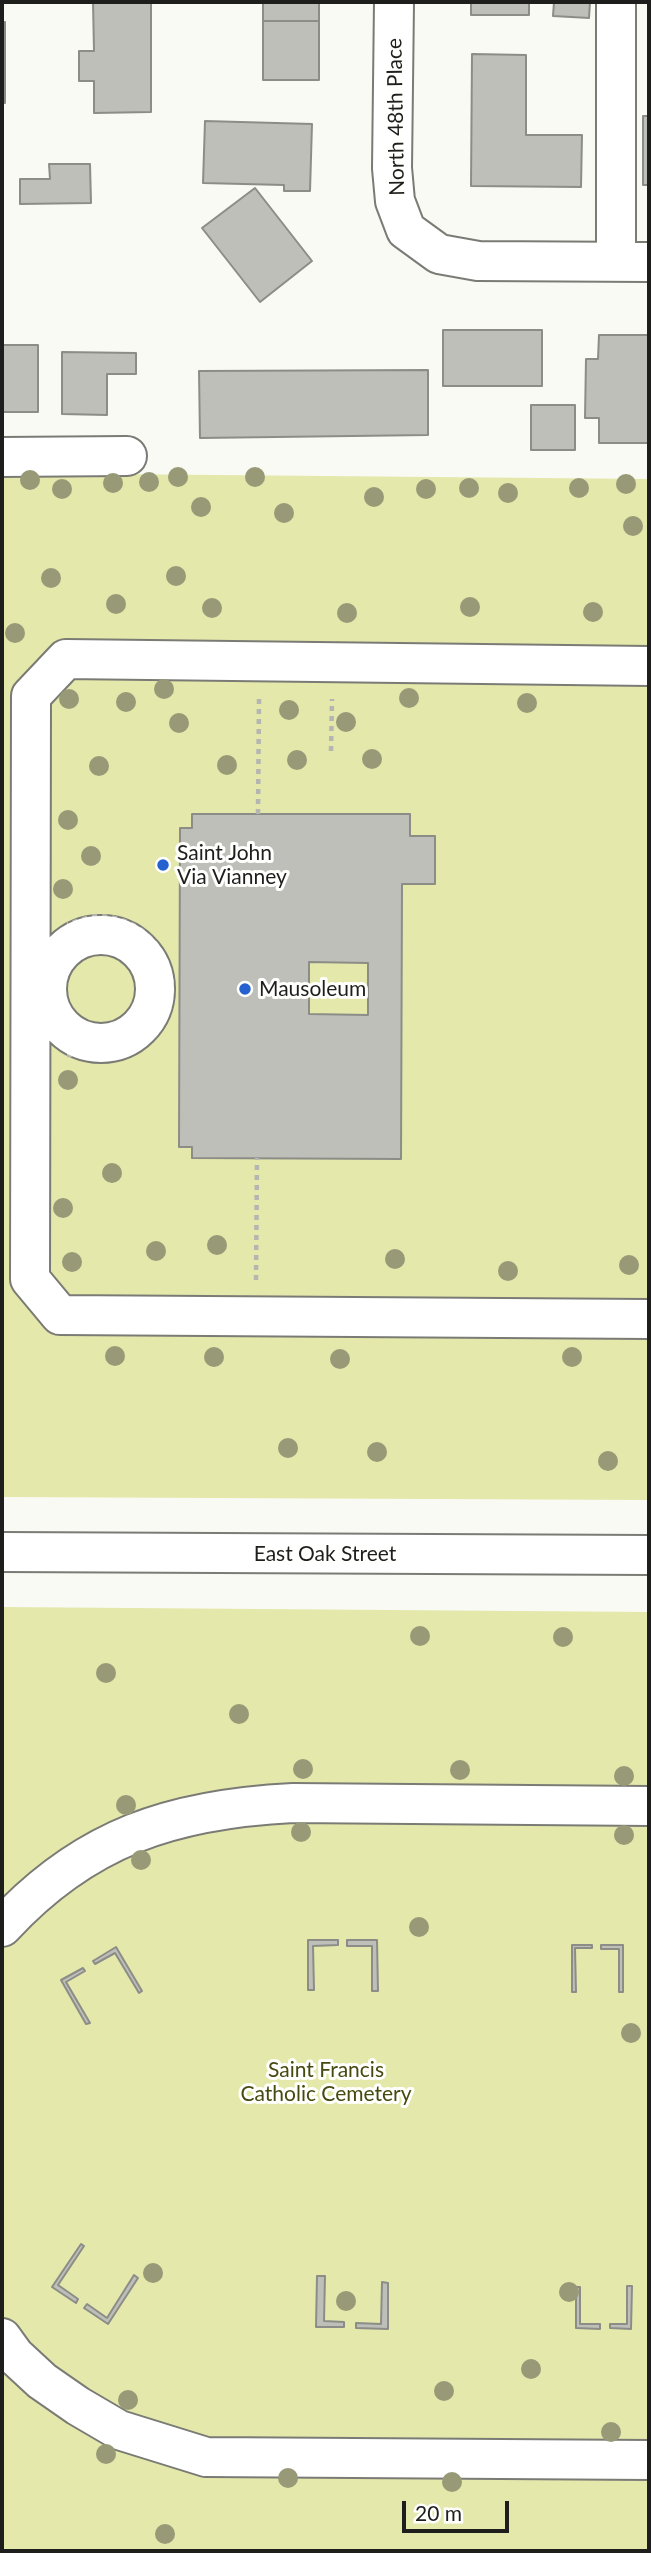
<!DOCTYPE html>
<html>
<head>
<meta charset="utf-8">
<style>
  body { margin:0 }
  #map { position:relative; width:651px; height:2553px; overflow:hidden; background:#fafaf4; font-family:Lato,sans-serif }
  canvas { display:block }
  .frame { position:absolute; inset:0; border:4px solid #1e1e1c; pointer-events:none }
  .scale { position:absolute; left:402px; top:2501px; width:107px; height:32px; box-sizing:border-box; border:4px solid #1e1e1c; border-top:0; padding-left:9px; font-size:21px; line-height:24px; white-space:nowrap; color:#1e1e1c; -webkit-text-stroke:5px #fffffe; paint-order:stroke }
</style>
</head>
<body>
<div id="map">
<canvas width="651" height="2553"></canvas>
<div class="frame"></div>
<div class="scale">20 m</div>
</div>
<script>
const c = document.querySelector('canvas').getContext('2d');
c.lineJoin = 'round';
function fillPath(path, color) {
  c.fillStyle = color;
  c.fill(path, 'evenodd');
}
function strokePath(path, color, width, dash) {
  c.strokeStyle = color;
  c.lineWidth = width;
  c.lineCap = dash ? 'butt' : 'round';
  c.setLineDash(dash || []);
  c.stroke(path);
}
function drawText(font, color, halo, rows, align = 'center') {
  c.font = font + ' Lato,sans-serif';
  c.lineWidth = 6;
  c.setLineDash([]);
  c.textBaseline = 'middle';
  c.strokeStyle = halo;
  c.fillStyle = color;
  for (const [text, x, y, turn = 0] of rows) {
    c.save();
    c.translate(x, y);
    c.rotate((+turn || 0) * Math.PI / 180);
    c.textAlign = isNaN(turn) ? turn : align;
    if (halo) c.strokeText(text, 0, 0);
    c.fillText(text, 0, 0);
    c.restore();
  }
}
fillPath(new Path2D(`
  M2 473 649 479V1500L2 1497Z
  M2 1607 649 1612V2551H2Z`), '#e4e8ab');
const building = new Path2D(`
  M93 2H151V112L94 113V81H79V51H94Z
  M263 2H319V21H263Z
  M471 2H529V15H471Z
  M554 2H590L589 18 553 16Z
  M263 21H319V80H263Z
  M2 22H5V103H2Z
  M472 54 526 55V135H582L581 187 471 186Z
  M643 116H649V185H643Z
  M205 121 312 124 310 191H284V185L203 183Z
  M49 164H90L91 203 20 204V179H50Z
  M255 188 312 261 260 302 202 228Z
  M443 330H542V386H443Z
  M599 335H649V443H599V418H585L586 359H598Z
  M2 345H38V412H2Z
  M62 352 136 353V374H107V415L62 414Z
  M428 370V435L200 438 199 371Z
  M531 405H575V450H531Z
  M192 814H410V836H435V884H402L401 1159 192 1158V1147H179L180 828H192ZM309 962 368 963V1015L309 1014Z
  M308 1940H338V1945L313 1946 314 1990H308Z
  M347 1940H377L378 1991H372V1946H347Z
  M572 1945H592V1948H575L576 1992H572Z
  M601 1945H623V1992H619V1949H601Z
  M116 1947 142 1991 139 1993 115 1953 95 1964 93 1961Z
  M83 1968 85 1971 66 1982 90 2023 86 2024 61 1980Z
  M81 2244 84 2246 58 2285 78 2299 76 2303 52 2287Z
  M134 2275 138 2278 108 2324 84 2308 87 2304 107 2318Z
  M317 2276H325L324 2321 344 2322V2327H316Z
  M382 2282 388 2283V2329L356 2328V2323L381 2324Z
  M627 2286H632L631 2329 610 2328V2324H627Z
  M576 2287H580V2324H600V2329L576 2328Z`);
fillPath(building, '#bfbfba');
strokePath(building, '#8d8d88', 2);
const minor = new Path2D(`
  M394 2 392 168 395 201 406 230 439 254 478 261 649 262
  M616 262V2
  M2 457 127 456
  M649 666 66 659 31 696 30 1279 60 1315 649 1319
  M47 989a54 54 0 1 1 108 0a54 54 0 1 1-108 0Z
  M2 1552 649 1555
  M2 1927C85 1837 173 1809 293 1803L649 1806
  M2 2338 15 2356 42 2381 78 2406 119 2430 206 2457 649 2460`);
strokePath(minor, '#7b7b76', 42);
strokePath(new Path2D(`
  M331 751 332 699
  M258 814 259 699
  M67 1055C92 1055 124 1062 145 1044 199 1000 166 918 99 916 89 916 77 922 67 924
  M256 1280 257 1158`), '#b5b5b1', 4.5, [5, 5]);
strokePath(minor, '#fff', 38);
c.fillStyle = '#989977';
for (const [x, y] of [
  [178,477],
  [255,477],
  [30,480],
  [149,482],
  [113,483],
  [626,484],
  [469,488],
  [579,488],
  [62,489],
  [426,489],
  [508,493],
  [374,497],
  [201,507],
  [284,513],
  [633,526],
  [176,576],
  [51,578],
  [116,604],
  [470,607],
  [212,608],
  [593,612],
  [347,613],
  [15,633],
  [164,689],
  [409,698],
  [69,699],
  [126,702],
  [527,703],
  [289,710],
  [346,722],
  [179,723],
  [372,759],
  [297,760],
  [227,765],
  [99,766],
  [68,820],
  [91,856],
  [63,889],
  [68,1080],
  [112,1173],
  [63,1208],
  [217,1245],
  [156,1251],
  [395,1259],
  [72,1262],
  [629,1265],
  [508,1271],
  [115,1356],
  [214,1357],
  [572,1357],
  [340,1359],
  [288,1448],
  [377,1452],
  [608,1461],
  [420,1636],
  [563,1637],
  [106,1673],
  [239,1714],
  [303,1769],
  [460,1770],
  [624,1776],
  [126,1805],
  [301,1832],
  [624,1835],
  [141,1860],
  [419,1927],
  [631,2033],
  [153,2273],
  [569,2292],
  [346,2301],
  [531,2369],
  [444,2391],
  [128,2400],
  [611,2432],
  [106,2454],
  [288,2478],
  [452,2482],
  [165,2534]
]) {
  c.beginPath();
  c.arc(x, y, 10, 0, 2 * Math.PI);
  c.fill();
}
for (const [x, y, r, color] of [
  [163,865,7,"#2562cf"],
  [245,989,7,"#2562cf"]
]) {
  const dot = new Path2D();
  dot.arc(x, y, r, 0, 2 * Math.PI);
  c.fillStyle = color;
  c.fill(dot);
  strokePath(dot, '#fffffe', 2.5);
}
drawText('21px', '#1e1e1c', '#fffffe', [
  ["North 48th Place",396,117,-91],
  ["East Oak Street",325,1554]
]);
drawText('21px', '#1e1e1c', '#fffffe', [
  ["Saint John",177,853],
  ["Via Vianney",177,877],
  ["Mausoleum",259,989]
], 'left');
drawText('21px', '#484910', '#fffffe', [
  ["Saint Francis",326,2070],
  ["Catholic Cemetery",326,2094]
]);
</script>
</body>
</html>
